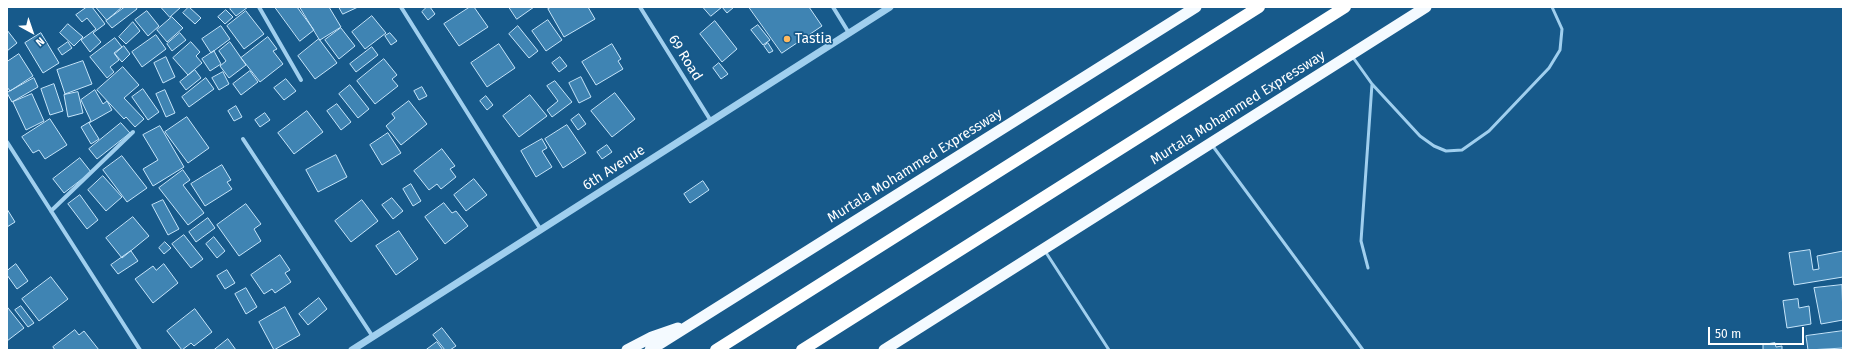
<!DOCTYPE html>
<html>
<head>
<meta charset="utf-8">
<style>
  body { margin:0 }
  #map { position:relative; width:1850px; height:357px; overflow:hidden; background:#175a8b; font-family:"Fira Sans",sans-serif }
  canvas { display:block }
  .frame { position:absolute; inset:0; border:8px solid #fff; pointer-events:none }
  .north { position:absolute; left:12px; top:12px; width:40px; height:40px; -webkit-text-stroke:3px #175a8b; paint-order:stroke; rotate:140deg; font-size:11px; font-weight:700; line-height:16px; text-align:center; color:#fff }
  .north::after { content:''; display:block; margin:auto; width:14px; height:18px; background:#fff; clip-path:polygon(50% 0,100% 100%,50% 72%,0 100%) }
  .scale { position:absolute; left:1708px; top:327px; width:96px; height:18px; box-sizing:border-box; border:2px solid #fff; border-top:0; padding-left:5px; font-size:12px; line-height:14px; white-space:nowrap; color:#fff; -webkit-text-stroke:3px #175a8b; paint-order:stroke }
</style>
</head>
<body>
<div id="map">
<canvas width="1850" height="357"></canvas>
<div class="frame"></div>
<div class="north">N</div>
<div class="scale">50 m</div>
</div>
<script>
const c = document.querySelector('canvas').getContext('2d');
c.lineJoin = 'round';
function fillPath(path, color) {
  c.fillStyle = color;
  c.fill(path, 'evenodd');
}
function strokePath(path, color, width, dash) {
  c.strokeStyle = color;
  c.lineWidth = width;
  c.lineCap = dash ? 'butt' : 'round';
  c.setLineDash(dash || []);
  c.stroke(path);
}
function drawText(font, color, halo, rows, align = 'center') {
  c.font = font + ' "Fira Sans",sans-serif';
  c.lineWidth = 3.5;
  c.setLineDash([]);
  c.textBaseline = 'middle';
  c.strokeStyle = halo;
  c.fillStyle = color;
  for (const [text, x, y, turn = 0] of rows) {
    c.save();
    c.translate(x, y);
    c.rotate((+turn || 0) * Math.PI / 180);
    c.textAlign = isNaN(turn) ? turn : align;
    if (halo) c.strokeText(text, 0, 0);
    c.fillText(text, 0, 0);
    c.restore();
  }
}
const building = new Path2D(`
  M87 7H92L105 24 93 33 101 42 90 52 81 40 96 29 87 18 82 22 76 15Z
  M96 7H122L107 20Z
  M125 7H136L137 9 112 28 106 21Z
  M161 7H181L170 17Z
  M189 7 201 18 195 24 183 13Z
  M232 7H248L236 16 230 9Z
  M275 7H297L314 30 300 41Z
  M300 7H329L341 27 320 40Z
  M339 7H358L343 14Z
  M427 7H430L435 14 428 20 422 12Z
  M470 7H474L488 27 459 46 444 24Z
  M509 7H534L517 19Z
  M552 7H588L595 19 564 37 548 9Z
  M703 7H734L727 13 722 7 711 16Z
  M749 7H809L822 26 782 53Z
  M226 10 233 17 225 24 218 17Z
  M147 11 159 26 148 36 135 20Z
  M246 11 264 34 244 49 227 26Z
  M372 16 386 33 365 49 352 32Z
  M172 17 183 28 167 42 157 30Z
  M548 20 562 40 546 51 532 31Z
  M715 21 737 49 722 62 700 34Z
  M133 22 140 31 126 44 119 37Z
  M68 24 83 37 74 46 60 33Z
  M758 25 770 40 763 45 751 30Z
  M221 26 230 39 211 53 202 39Z
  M518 26 538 51 529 58 509 34Z
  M341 28 355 46 339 59 325 40Z
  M7 30 17 43 7 51Z
  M41 33 59 63 43 73 25 43Z
  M180 33 186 40 172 51 167 44Z
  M390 33 397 41 391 45 385 36Z
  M156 35 166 49 142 67 132 52Z
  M268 37 277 49 273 51 283 64 260 82 241 58Z
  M115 38 122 47 114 53 119 60 110 67 114 72 107 78 90 57Z
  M319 39 337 63 315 79 298 56Z
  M68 42 72 48 62 55 58 49Z
  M191 42 200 52 196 56 202 63 188 75 173 58Z
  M230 42 246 65 229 78 220 66 226 61 219 51Z
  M768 43 773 51 769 53 764 46Z
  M499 44 515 68 487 87 471 63Z
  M612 44 621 59 618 61 623 69 596 85 582 62Z
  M124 46 130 54 122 62 115 54Z
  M372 47 378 55 356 72 350 64Z
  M214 51 221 64 210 71 202 59Z
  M19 54 33 76 10 91 7 87V62Z
  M166 57 175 77 163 83 154 63Z
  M560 57 567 66 559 72 552 63Z
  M384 59 397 75 392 79 398 86 375 104 357 81Z
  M83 61 92 84 65 94 57 70Z
  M719 63 728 74 721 79 713 68Z
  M123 67 139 85 124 98 144 119 135 127 126 117 124 119 97 90Z
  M195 70 201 78 186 90 180 82Z
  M250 71 258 82 241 95 233 84Z
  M223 72 229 84 219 90 212 78Z
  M581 77 591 97 579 103 569 83Z
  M34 78 38 87 12 102 7 93Z
  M206 78 214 89 189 107 182 97Z
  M286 79 296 91 284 100 274 88Z
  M555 81 572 102 552 117 547 110 558 101 547 86Z
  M54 84 63 111 50 115 41 89Z
  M350 85 369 109 358 118 339 94Z
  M422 87 427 96 419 100 414 91Z
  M143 89 159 112 148 120 132 97Z
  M95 90 103 104 107 101 112 110 89 123 99 139 91 144 81 127 91 121 81 100Z
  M165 90 175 113 166 117 156 94Z
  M78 92 83 113 68 117 64 95Z
  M615 93 635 119 612 137 591 111Z
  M32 94 44 121 26 130 13 102Z
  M530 95 547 116 519 137 503 116Z
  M486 96 493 105 487 110 480 101Z
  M409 101 427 124 401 145 386 126 395 118 392 114Z
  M337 104 351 122 341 130 327 111Z
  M236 106 242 117 234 121 228 111Z
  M307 111 323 132 294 154 278 133Z
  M265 113 270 120 260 127 255 120Z
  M579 114 586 124 578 130 571 120Z
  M187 117 209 148 188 163 165 132Z
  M50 119 67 145 45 159 39 150 33 153 22 137Z
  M121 123 130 133 97 159 89 149Z
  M567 125 586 153 563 168 545 139Z
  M160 126 184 167 153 186 143 169 158 160 143 135Z
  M388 133 401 153 382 165 370 145Z
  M542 139 547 148 542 151 552 167 536 177 521 151Z
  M607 145 612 152 602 159 597 152Z
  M442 149 455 166 450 169 456 177 441 189 437 184 429 190 414 171Z
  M336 155 347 177 318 192 306 170Z
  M122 156 147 188 127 202 103 170Z
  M80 158 91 172 64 193 53 179Z
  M222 165 231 180 227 182 232 189 205 206 191 184Z
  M183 170 190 180 183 185 204 213 188 225 159 188Z
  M103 176 122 197 106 211 88 190Z
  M474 179 487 195 466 211 454 195Z
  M703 181 709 190 690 203 684 194Z
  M411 184 421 201 413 206 403 189Z
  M80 195 98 220 87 229 68 204Z
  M392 198 403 211 393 219 382 205Z
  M163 200 179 229 168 235 152 205Z
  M362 200 378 221 351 242 335 221Z
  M444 203 452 213 456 211 468 226 445 244 425 217Z
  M246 204 261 224 254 229 261 241 239 256 217 225Z
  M7 209 15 222 7 227Z
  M133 217 149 236 122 258 106 238Z
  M208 218 215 228 196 242 189 232Z
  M399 231 418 259 396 275 376 246Z
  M184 235 203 259 191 268 172 244Z
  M214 237 225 251 217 258 206 244Z
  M165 242 171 248 164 254 159 248Z
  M1810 250 1813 270 1819 269 1817 256 1843 251V277L1794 285 1789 253Z
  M131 251 138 261 118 274 111 265Z
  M280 255 290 270 285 273 291 282 275 293 272 289 264 294 251 275Z
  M16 264 28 281 17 289 7 275V271Z
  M164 264 178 283 153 303 135 279 153 266 156 270Z
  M227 270 235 283 225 289 217 276Z
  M51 277 68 299 39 321 22 299Z
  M1842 285 1843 320 1821 324 1814 288Z
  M246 288 257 307 246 314 235 294Z
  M319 298 327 309 308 325 299 314Z
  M1798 299 1799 308 1809 306 1811 324 1787 328 1783 301Z
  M21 306 34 323 28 327 15 310Z
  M285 307 300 335 274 350 259 322Z
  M8 308 24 328 7 341V309Z
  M195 309 212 332 194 346 191 343 182 350 167 331Z
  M442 328 456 346 450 350H445L433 335Z
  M75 330 79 335 84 331 99 350H55L53 347Z
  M1843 331V348L1808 350 1806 336Z
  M228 339 236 350H214Z
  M437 342 443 350H426Z
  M1775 343 1776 347 1782 346V350H1763V345Z`);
fillPath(building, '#3f84b3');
strokePath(building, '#c6e5fa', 1);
strokePath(new Path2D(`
  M1352 56 1372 84 1420 136 1434 146 1446 151 1462 150 1489 131 1549 68 1560 50 1562 29 1552 7
  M1212 145 1363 350
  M1045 251 1109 350
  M1368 268 1361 241 1372 84`), '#a0cfee', 3);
strokePath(new Path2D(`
  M259 7 301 80
  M401 7 541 230
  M640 7 711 121
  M833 7 849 33
  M243 139 373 337
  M7 142 140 350
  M51 211 133 132`), '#a0cfee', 4);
strokePath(new Path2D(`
  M352 350 890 7`), '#a0cfee', 7);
strokePath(new Path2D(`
  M627 350 652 337 678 328
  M650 350 1196 7
  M884 350 1426 7`), '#f4faff', 11);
strokePath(new Path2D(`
  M716 350 1259 7
  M802 350 1345 7`), '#fff', 12);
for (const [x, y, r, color] of [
  [787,39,4,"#ffb95e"]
]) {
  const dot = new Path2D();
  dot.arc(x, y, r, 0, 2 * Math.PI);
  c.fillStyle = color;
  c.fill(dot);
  strokePath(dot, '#175a8b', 1.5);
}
drawText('14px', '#fff', '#175a8b', [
  ["Tastia",795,39]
], 'left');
drawText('14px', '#fff', '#175a8b', [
  ["69 Road",685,58,58],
  ["Murtala Mohammed Expressway",1238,108,-32],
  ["Murtala Mohammed Expressway",915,166,-32],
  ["6th Avenue",614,168,-33]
]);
</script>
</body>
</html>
